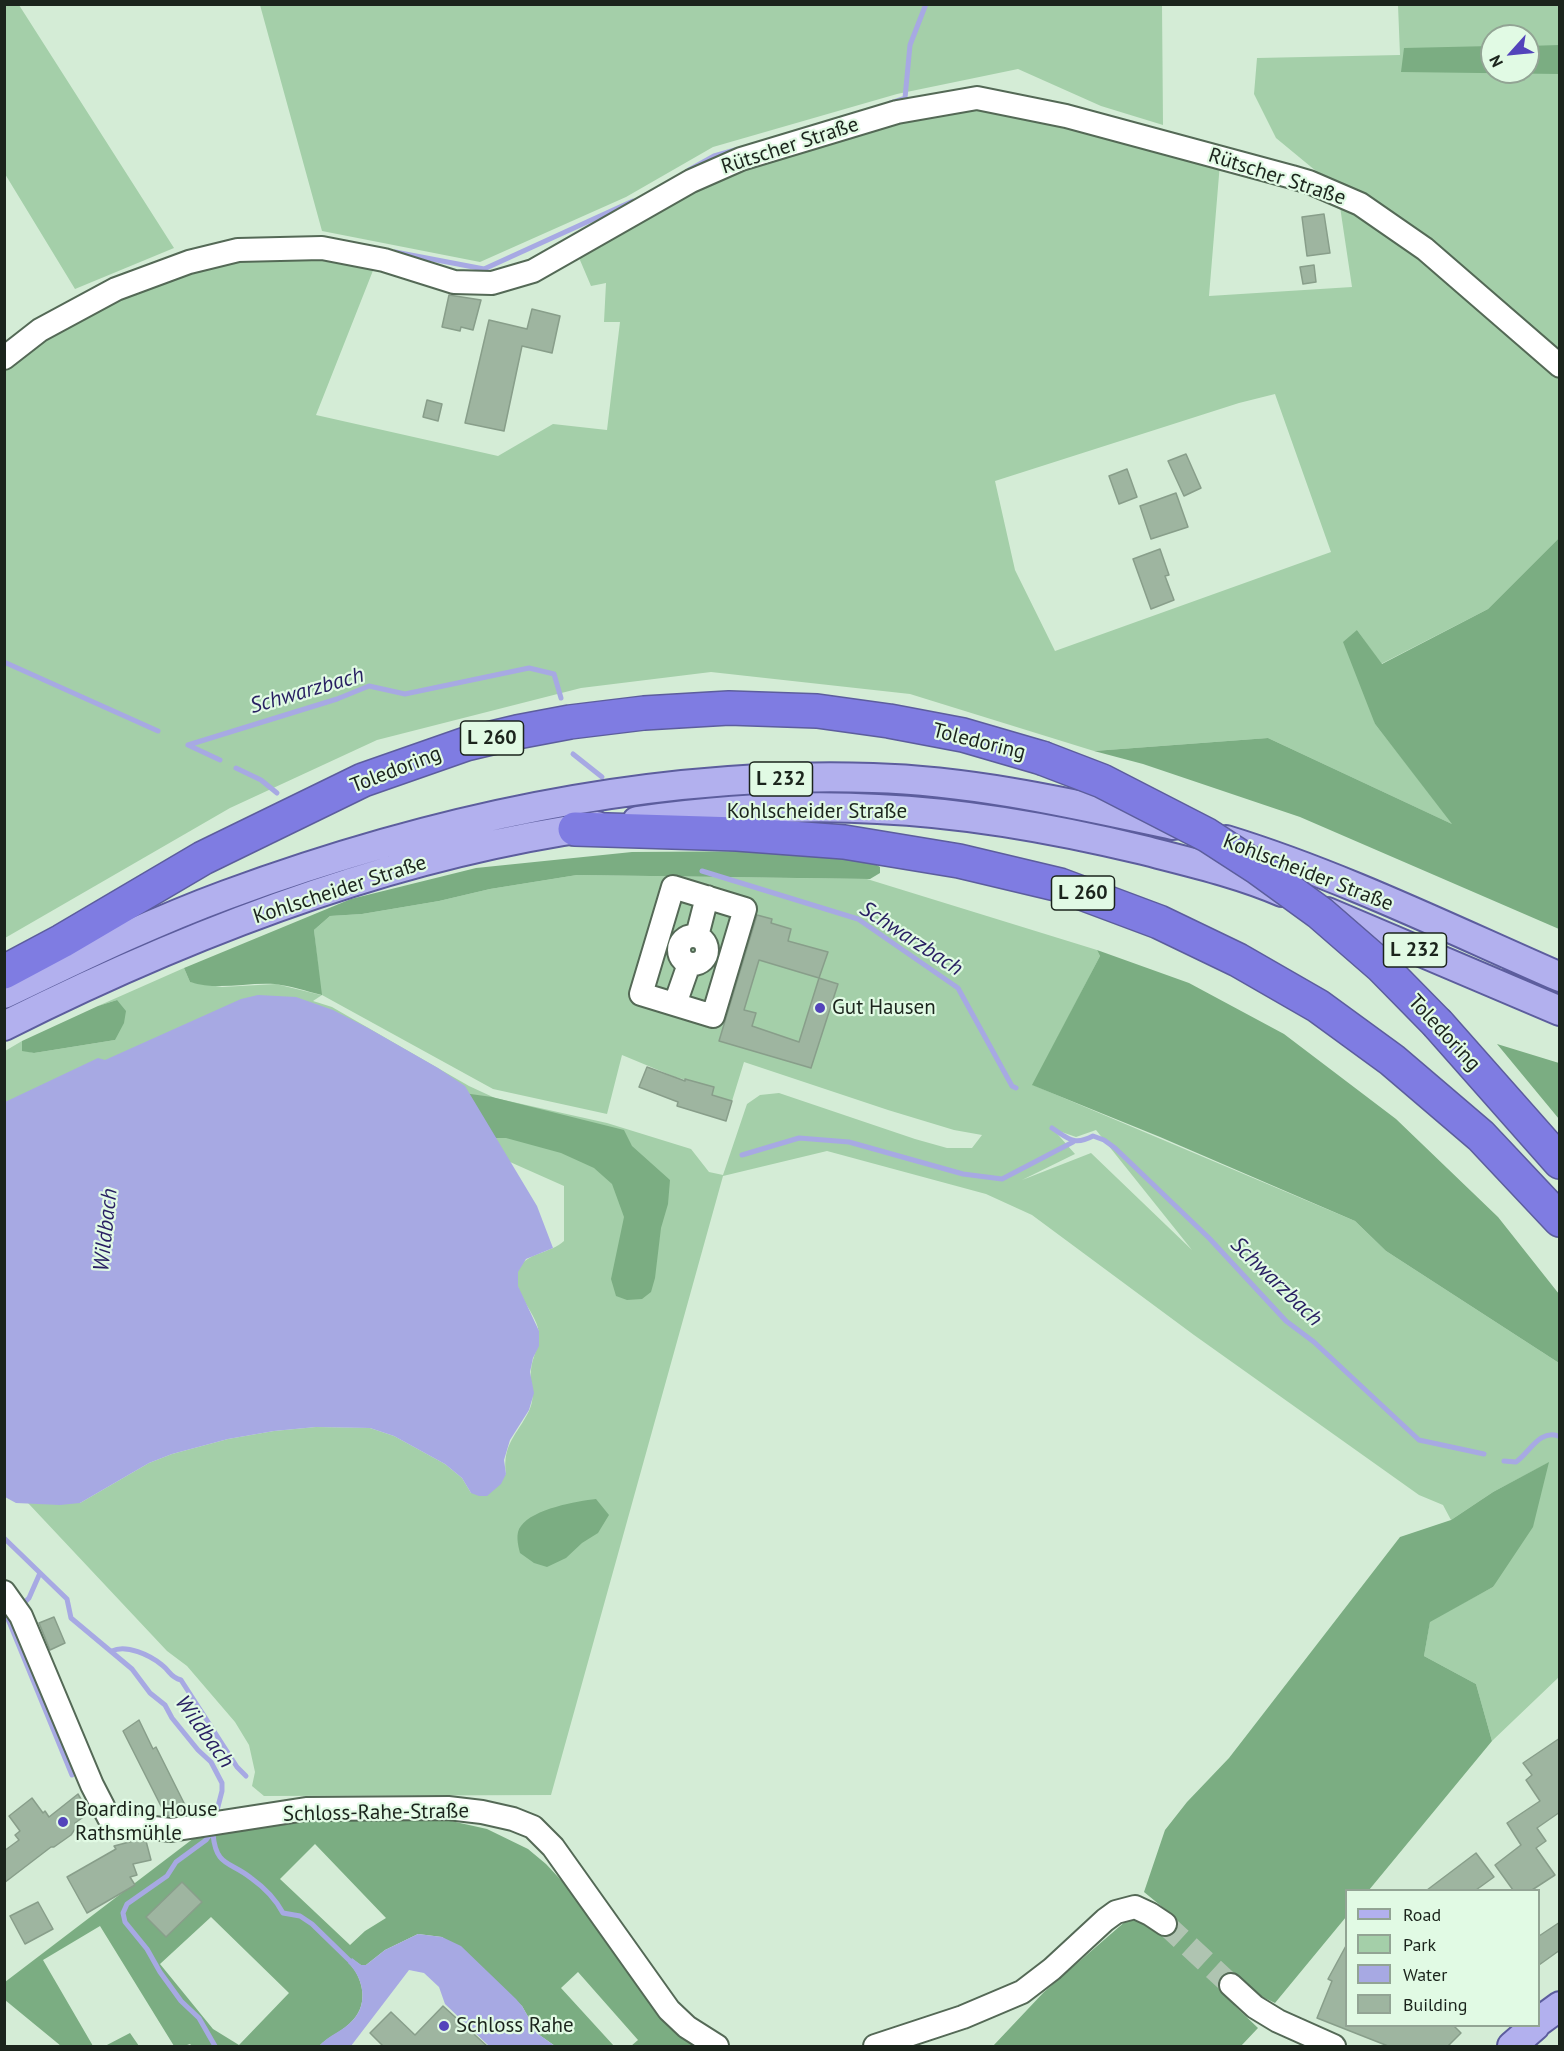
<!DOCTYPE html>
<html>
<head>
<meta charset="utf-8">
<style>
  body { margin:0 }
  #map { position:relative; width:1564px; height:2051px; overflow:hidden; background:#d4ecd6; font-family:"PT Sans",sans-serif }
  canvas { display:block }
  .frame { position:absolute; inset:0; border:6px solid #1b241c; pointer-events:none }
  .legend { position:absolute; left:1345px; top:1889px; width:195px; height:138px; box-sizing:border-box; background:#e1fae4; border:2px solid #92a494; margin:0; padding:8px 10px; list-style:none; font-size:18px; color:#1b241c }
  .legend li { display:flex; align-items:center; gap:12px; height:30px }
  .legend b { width:30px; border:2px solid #92a494 }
  .north { position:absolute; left:1480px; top:24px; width:60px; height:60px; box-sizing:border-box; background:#e1fae4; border:2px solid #92a494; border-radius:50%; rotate:243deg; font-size:16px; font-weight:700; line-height:24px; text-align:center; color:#1b241c }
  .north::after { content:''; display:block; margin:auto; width:21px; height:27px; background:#5344bb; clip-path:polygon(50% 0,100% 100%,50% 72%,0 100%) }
</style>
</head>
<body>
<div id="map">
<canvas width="1564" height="2051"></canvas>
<div class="frame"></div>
<ul class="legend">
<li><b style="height:8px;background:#b2b0ee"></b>Road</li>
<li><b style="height:16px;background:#a4cfa9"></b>Park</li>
<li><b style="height:16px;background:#a7a9e3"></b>Water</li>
<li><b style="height:16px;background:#9eb5a0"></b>Building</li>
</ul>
<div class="north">N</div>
</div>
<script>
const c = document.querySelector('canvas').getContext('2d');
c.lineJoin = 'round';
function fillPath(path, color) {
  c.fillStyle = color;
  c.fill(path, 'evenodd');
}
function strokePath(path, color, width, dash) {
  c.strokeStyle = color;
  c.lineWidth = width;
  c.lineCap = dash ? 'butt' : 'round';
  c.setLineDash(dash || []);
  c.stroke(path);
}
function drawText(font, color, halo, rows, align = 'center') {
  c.font = font + ' "PT Sans",sans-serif';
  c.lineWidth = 4.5;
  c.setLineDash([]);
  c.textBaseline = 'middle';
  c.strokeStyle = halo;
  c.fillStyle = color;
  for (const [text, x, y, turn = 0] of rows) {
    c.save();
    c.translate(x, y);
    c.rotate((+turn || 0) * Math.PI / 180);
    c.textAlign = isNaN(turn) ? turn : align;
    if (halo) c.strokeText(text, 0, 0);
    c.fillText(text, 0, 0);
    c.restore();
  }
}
fillPath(new Path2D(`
  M5 4 19 5 174 248 75 289 5 174Z
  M260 5H1162L1163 125 1101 106 1018 69 897 94 713 147 626 197 480 262 322 231Z
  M1398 5H1559V538L1488 609 1381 664 1357 630 1375 724 1454 825 1268 738 1094 751 910 694 711 672 581 688 377 740 230 808 5 938V370L63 326 153 283 234 260 323 261 374 268 316 415 498 456 553 424 607 430 620 322H604L606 283 591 286 577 253 735 172 887 122 978 106 1220 163 1209 296 1352 287 1339 200 1434 242 1365 198 1322 176 1276 138 1254 94 1257 58 1400 55ZM1492 36H1528V72H1492ZM1275 394 1331 552 1055 651 1015 570 995 481 1239 403Z
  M577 875 867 879 1097 950 1100 956 1033 1085 1355 1221 1386 1251 1559 1363V1677L1492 1741 1476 1684 1424 1656 1430 1621 1493 1587 1548 1463 1493 1492 1451 1520 1443 1505 1419 1495 1194 1335 1032 1215 986 1194 827 1151 723 1176 551 1795 264 1796 252 1786 255 1772 249 1745 235 1722 187 1666 167 1651 28 1503H80L149 1463 172 1454 228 1439 274 1431 316 1427 370 1428 394 1436 445 1464 462 1478 471 1493 506 1474C502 1444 517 1435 529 1411 537 1393 529 1386 531 1370 532 1357 539 1348 539 1335 539 1314 510 1292 518 1270 526 1252 550 1254 564 1241V1186L510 1162 5 1142V1051L22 1041V1050L34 1053 115 1040 117 1000 98 1006 184 968 190 982 222 987 276 984 321 995 314 930 330 916 362 914 439 901 490 889ZM322 995 493 1089 607 1114 622 1055 675 1077 713 1087 712 1095 732 1101 744 1062 888 1110 954 1130 982 1135 972 1148H947L915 1139 779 1093 760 1095 747 1104 723 1175 709 1172 691 1149 607 1123 495 1098 469 1086 332 1007 313 1001ZM1053 1129 1076 1137 1096 1130 1192 1250 1091 1153 1022 1180 1075 1154Z`), '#a4cfa9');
fillPath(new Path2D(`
  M1559 45V74L1401 72 1404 48 1492 46V72H1528V46Z
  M1559 538V929L1300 817 1143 764 1094 751 1268 738 1452 824 1375 724 1343 642 1357 630 1382 664 1488 609Z
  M777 851 867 859 880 867V873L870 879 577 875 490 889 439 901 362 914 330 916 314 930 322 995C306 991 291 986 275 984 247 982 218 991 190 982L184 968 351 899 476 868 632 852Z
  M1097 950 1189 983 1284 1034 1396 1119 1498 1217 1559 1294V1363L1386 1251 1355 1221 1160 1137 1032 1085 1100 956Z
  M117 1000 126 1011 124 1023 115 1040 34 1053 22 1051V1041L98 1006Z
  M1497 1044 1559 1063V1119Z
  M449 1091 492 1097 624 1130 632 1146 670 1180 668 1204 661 1228 655 1278 651 1292 642 1299 627 1300 616 1296 611 1279 624 1217 612 1184 594 1168 561 1153 506 1138H475Z
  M1549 1462 1533 1527 1493 1587 1430 1622 1424 1656 1476 1684 1492 1741 1369 1890H1346V1917L1275 2003 1244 1988 1226 1991 1235 2006 1258 2028 1241 2046H993L1044 1992 1127 1920 1170 1919 1166 1910 1144 1892 1165 1830 1187 1802 1229 1758 1400 1537 1451 1520 1493 1492Z
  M596 1499 609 1515 598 1533 582 1543 566 1558 547 1567 534 1563 520 1553C518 1545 515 1533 521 1526 533 1509 577 1501 596 1499Z
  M307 1819H442L487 1829 528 1849 546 1864 573 1893 702 2046H631L638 2040 578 1972 561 1988 614 2046H555L538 2034 522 2006 442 1937 418 1934 385 1950 366 1965H361L352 1959 349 1963C363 1978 369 2003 353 2020 344 2031 329 2036 319 2046H192L190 2044 184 2046H174L100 1926 43 1960 93 2046H61L5 2000V1982L194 1838 204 1833ZM315 1844 386 1918 365 1931 350 1945 280 1879ZM211 1917 289 1993 239 2045 213 2029 160 1964Z
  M130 2033 139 2046H105Z`), '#7bad82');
fillPath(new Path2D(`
  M258 995 296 997 333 1010 368 1028 438 1068 465 1086 537 1206 553 1248 526 1259 518 1272V1286L539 1331V1346L533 1358 530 1372 534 1393 529 1410 510 1440 504 1460 506 1474 501 1484 487 1496H479L471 1493 462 1478 445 1464 394 1436 370 1428 316 1427 274 1431 228 1439 172 1454 149 1463 80 1503 60 1505 16 1503 5 1497V1102L98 1058 105 1060 241 999Z
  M418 1934 442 1937 461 1946 516 1999 522 2006 538 2034 555 2046H489L445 2004 439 1987 424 1973 409 1970 351 2046H319C329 2035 343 2031 353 2020 369 2003 363 1977 348 1963L352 1958 361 1965H366L385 1950Z`), '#a7a9e3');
strokePath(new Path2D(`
  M890 103 905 98 910 45 926 4
  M689 170 714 156 735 150
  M395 252 484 269 633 201
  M4 662 158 731
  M188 745 337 699 369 686 405 694 529 668 554 674 561 698
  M188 745 220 760
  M573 754 602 777
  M236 768 261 780 277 793
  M702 871 858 919 958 988 1012 1086 1016 1088
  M1052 1128C1069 1139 1074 1146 1093 1136L1104 1140 1115 1148 1209 1238 1286 1321 1314 1342 1419 1440 1484 1454
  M742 1155 799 1138 849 1142 963 1174 1002 1179 1073 1142
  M1504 1461 1516 1462C1529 1453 1540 1429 1558 1436
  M4 1538 67 1599 71 1618 132 1669 150 1693 165 1705 172 1718 198 1750 211 1762 222 1783V1791L215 1818
  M21 1606 29 1598 40 1573
  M12 1614 8 1619 72 1775
  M112 1651C126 1644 150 1655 162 1665 170 1671 170 1677 181 1680L237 1767 246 1776
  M213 1830 206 1840 176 1862 167 1876 127 1904 123 1913 125 1922 147 1949 160 1972 181 2001 199 2018 215 2046
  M213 1834C216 1867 230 1861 251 1878 265 1888 275 1898 283 1913L300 1916 312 1924 350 1961`), '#a7a9e3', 5);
const building = new Path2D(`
  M1324 214 1330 253 1307 256 1302 217Z
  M1314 265 1316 282 1303 284 1300 267Z
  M449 295 481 300 473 330 461 327 460 331 442 327Z
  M532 309 560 316 552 353 522 346 504 431 465 423 489 320 527 329Z
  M427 400 442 404 438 421 423 417Z
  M1186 454 1201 488 1184 496 1168 461Z
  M1127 469 1137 497 1119 504 1109 476Z
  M1176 493 1188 527 1151 539 1140 506Z
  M1160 549 1169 575 1165 576 1174 600 1151 609 1133 559Z
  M757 915 772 919 771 923 791 929 788 941 828 952 819 978 838 984 811 1068 719 1041ZM759 960 819 978 799 1042 752 1026 756 1013 744 1010Z
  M647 1067 685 1081V1079L714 1087 712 1095 732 1101 726 1121 677 1106 678 1102 639 1087Z
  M54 1617 65 1643 50 1650 39 1623Z
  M139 1720 153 1749 156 1747 189 1813 166 1816 123 1731Z
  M1560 1738V1812L1537 1828 1546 1841 1536 1848 1555 1875 1532 1890H1513L1495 1865 1521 1845 1507 1823 1540 1801 1526 1780 1532 1775 1523 1763Z
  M78 1794 89 1813 75 1823V1829L71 1835 54 1847H51L4 1883V1851L19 1840 15 1835 20 1831 9 1816 32 1798 43 1813 45 1811 49 1817Z
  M137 1840 146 1841 151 1860 133 1864 137 1875 130 1877 135 1885 87 1913 67 1877 116 1849 114 1846Z
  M1476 1853 1494 1877 1476 1890H1427Z
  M182 1882 202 1902 166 1937 146 1917Z
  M38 1902 53 1929 25 1944 10 1916Z
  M1560 1922V1950L1539 1965V1936Z
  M1347 1944V2025H1453L1461 2033 1448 2046H1388L1317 2018 1332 1981 1328 1979Z
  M443 2006 487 2046H383L370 2033 391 2012 415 2035Z`);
fillPath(building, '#9eb5a0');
strokePath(building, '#889e8a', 1.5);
strokePath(new Path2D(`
  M1165 1924 1231 1985`), '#afc4b1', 22, [22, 11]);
const minor = new Path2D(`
  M4 358 40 330 116 289 189 262 238 250 322 248 384 260 454 282 492 283 533 271 691 181 741 159 897 112 977 98 1066 116 1292 177 1309 182 1360 204 1425 249 1560 366
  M673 887 745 909 713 1016 641 994Z
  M679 950a14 14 0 1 1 28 0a14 14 0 1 1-28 0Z
  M697 936 707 897
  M675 1004 689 964
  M4 1592 21 1616 92 1785 109 1818 119 1824 171 1830 306 1809 448 1808 482 1812 513 1819 533 1827 553 1847 669 2010 687 2027 717 2046
  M1231 1985 1255 2007 1278 2021 1334 2046
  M875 2046 963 2017 1022 1992 1052 1969 1105 1920 1116 1912 1135 1907 1150 1914 1165 1924`);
const major = new Path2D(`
  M637 821C716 810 798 804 878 809 967 813 1056 829 1143 850 1189 862 1238 873 1282 892
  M1226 840C1340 875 1450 929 1560 977
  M1327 912 1560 1011
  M4 994C77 959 150 923 226 895 433 819 652 771 873 778 975 781 1074 804 1173 825
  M4 1026C187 934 393 854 597 826
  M1538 2022 1560 2006
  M1512 2046 1535 2026`);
const highway = new Path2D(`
  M575 829 737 834 844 842 959 861 1060 885 1159 922 1238 960 1318 1006 1392 1060 1481 1136 1560 1220
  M4 972 62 941 203 858 363 780 466 744 517 732 570 722 644 713 729 708 817 711 889 721 963 735 1042 758
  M1438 1024 1560 1162`);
strokePath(minor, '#546956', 26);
strokePath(major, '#5c5d9d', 32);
strokePath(highway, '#5c5d9d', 36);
strokePath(minor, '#fff', 22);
strokePath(major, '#b2b0ee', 28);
strokePath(highway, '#7f7ce2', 33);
const highwayBridge = new Path2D(`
  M1042 758 1102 781 1207 835 1258 868 1320 913 1381 966 1438 1024`);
strokePath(highwayBridge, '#5c5d9d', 36, []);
strokePath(highwayBridge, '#7f7ce2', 33);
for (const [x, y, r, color] of [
  [820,1008,6,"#5344bb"],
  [63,1822,6,"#5344bb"],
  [444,2026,6,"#5344bb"]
]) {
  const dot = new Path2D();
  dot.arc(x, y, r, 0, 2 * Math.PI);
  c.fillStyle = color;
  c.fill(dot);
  strokePath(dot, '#e1fae4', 2);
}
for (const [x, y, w] of [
  [492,738,63],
  [781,779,63],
  [1083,893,63],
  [1415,950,63]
]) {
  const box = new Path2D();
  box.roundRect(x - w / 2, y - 17, w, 34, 4.5);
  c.fillStyle = '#e1fae4';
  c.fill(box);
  strokePath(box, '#1b241c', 1.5);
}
drawText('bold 20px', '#1b241c', null, [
  ["L 260",492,738],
  ["L 232",781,779],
  ["L 260",1083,893],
  ["L 232",1415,950]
]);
drawText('21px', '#1b241c', '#e1fae4', [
  ["Rütscher Straße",790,146,-18],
  ["Rütscher Straße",1277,177,18],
  ["Toledoring",979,742,14],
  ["Toledoring",396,770,-21],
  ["Kohlscheider Straße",817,812],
  ["Kohlscheider Straße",1308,873,21],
  ["Kohlscheider Straße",340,890,-18],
  ["Toledoring",1444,1033,47],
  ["Schloss-Rahe-Straße",376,1813,-1]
]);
drawText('21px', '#1b241c', '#e1fae4', [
  ["Gut Hausen",832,1008],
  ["Boarding House",75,1810],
  ["Rathsmühle",75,1834],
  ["Schloss Rahe",456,2026]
], 'left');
drawText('italic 22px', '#281f62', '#e1fae4', [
  ["Schwarzbach",307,691,-16],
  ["Schwarzbach",911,939,33],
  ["Wildbach",106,1230,-84],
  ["Schwarzbach",1276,1282,44],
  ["Wildbach",204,1732,54]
]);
</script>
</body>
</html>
